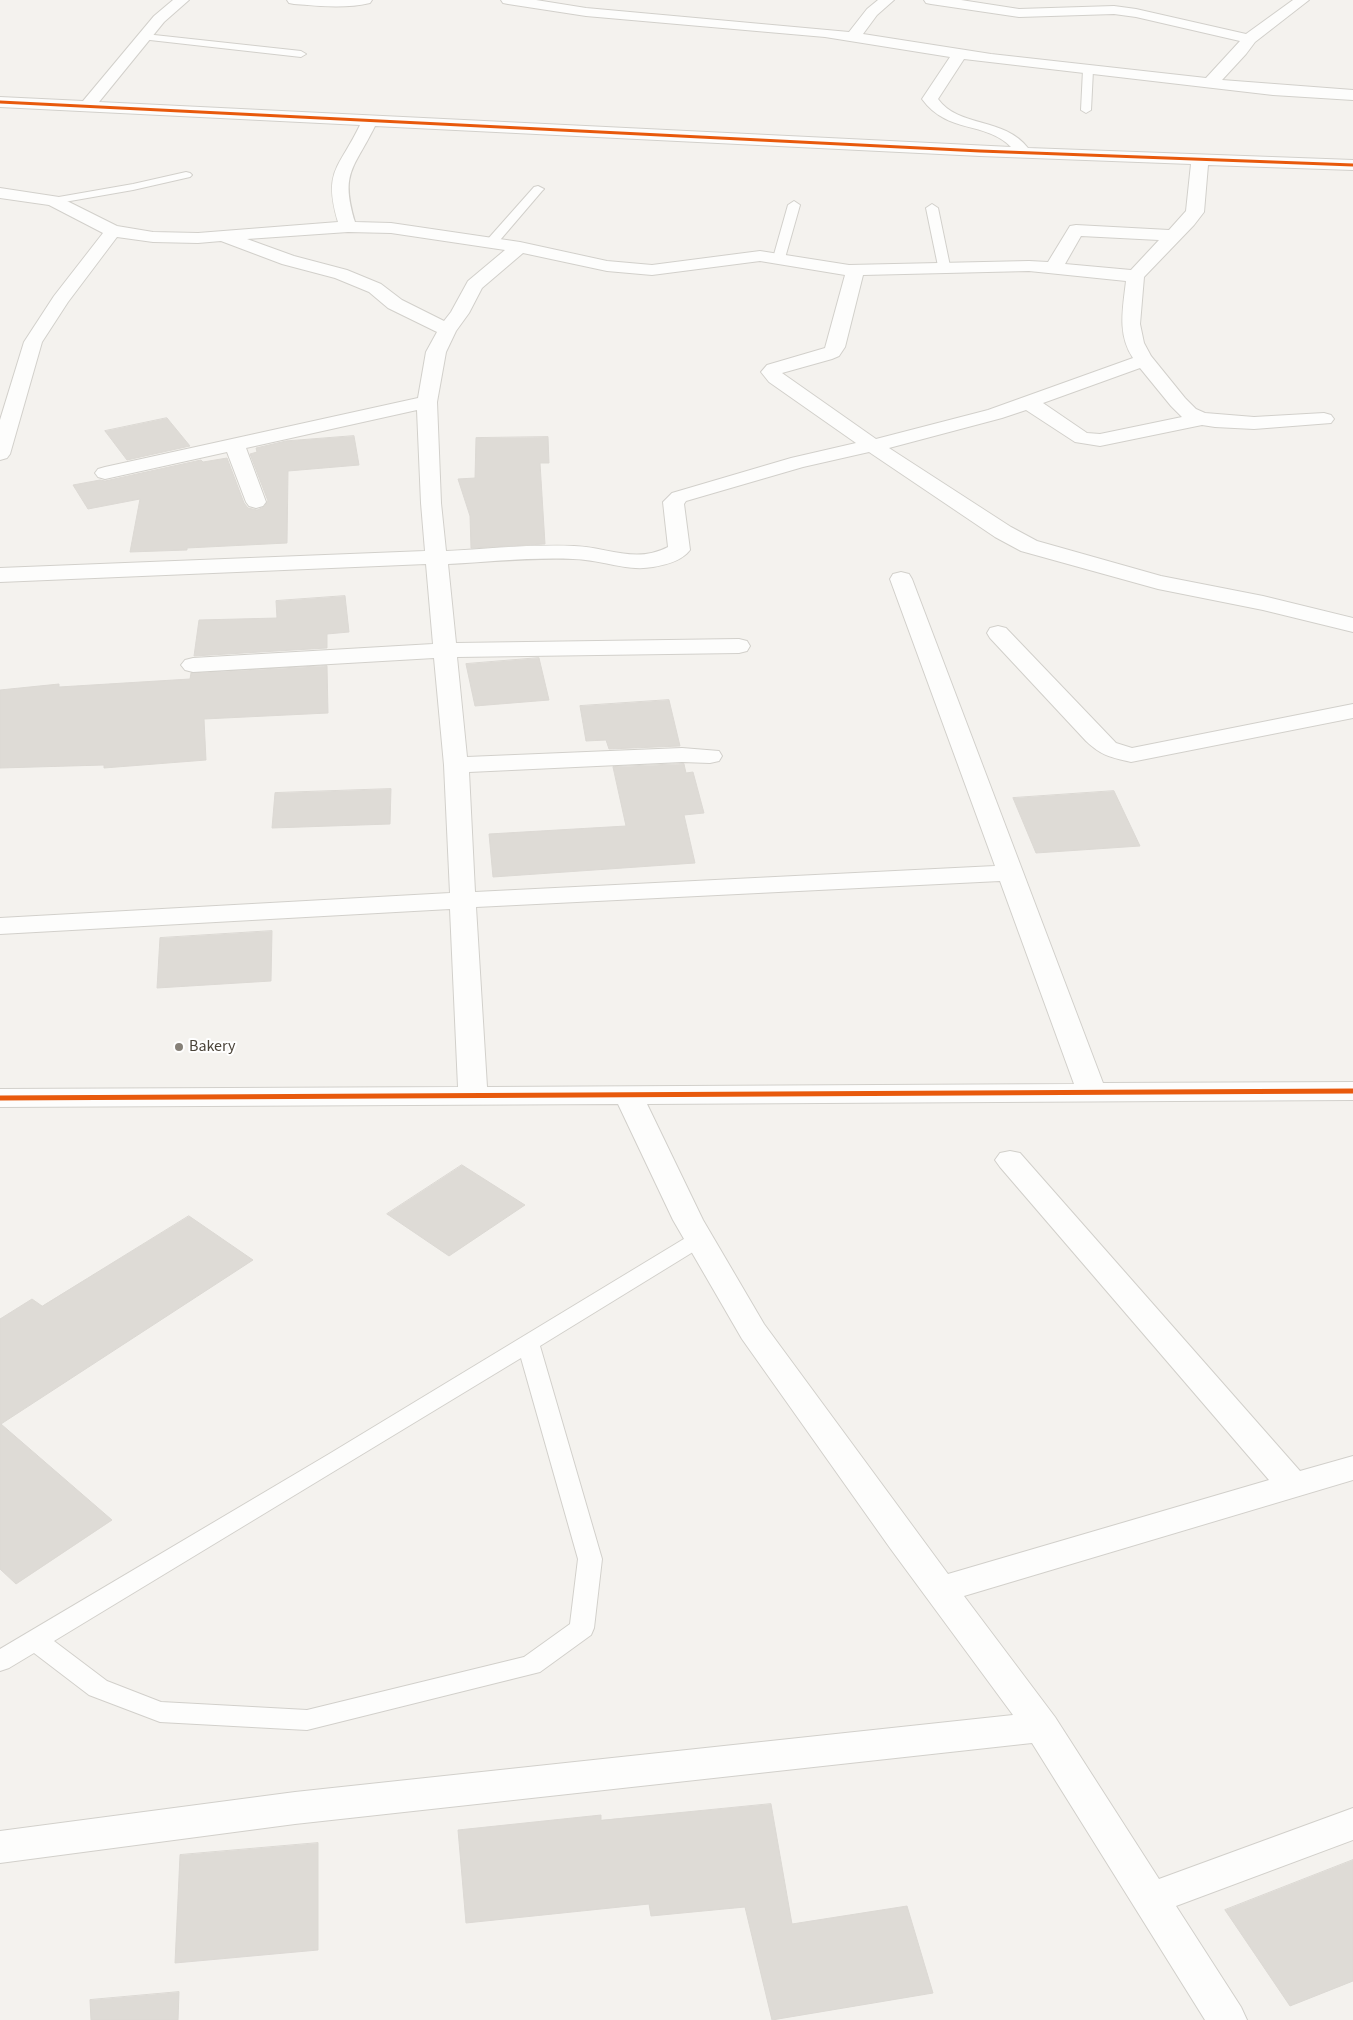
<!DOCTYPE html>
<html>
<head>
<meta charset="utf-8">
<style>
  body { margin:0 }
  canvas { display:block; background:#f4f2ee }
</style>
</head>
<body>
<canvas width="1353" height="2020"></canvas>
<script>
const c = document.querySelector('canvas').getContext('2d');
c.lineJoin = 'round';
function fillPath(path, color) {
  c.fillStyle = color;
  c.fill(path, 'evenodd');
}
function strokePath(path, color, width, dash) {
  c.strokeStyle = color;
  c.lineWidth = width;
  c.lineCap = dash ? 'butt' : 'round';
  c.setLineDash(dash || []);
  c.stroke(path);
}
function drawText(font, color, halo, rows, align = 'center') {
  c.font = font + ' "Source Sans 3",sans-serif';
  c.lineWidth = 4;
  c.setLineDash([]);
  c.textBaseline = 'middle';
  c.strokeStyle = halo;
  c.fillStyle = color;
  for (const [text, x, y, turn = 0] of rows) {
    c.save();
    c.translate(x, y);
    c.rotate((+turn || 0) * Math.PI / 180);
    c.textAlign = isNaN(turn) ? turn : align;
    if (halo) c.strokeText(text, 0, 0);
    c.fillText(text, 0, 0);
    c.restore();
  }
}
const building = new Path2D(`
  M167 418 190 446 127 460 105 431Z
  M354 436 359 465 288 471 287 543 187 548V550L130 552 140 499 88 509 73 485 100 480 105 481 201 460 203 462 227 458 244 503 248 508 257 510 264 507 268 501 250 454 257 452 256 448 286 441Z
  M548 437 549 463H540L545 544 471 548 470 516 458 479 475 478 476 438Z
  M345 596 349 632 327 634V648L194 656 199 620 277 618 276 601Z
  M539 658 549 700 475 706 466 664Z
  M327 666 328 713 204 719 206 760 104 768V765L0 768V690L59 684V687L190 679 191 673Z
  M669 700 680 746 609 749 606 740 586 741 580 706Z
  M684 764 686 773 693 772 704 813 684 815 695 863 493 877 489 834 626 826 613 767Z
  M391 789 390 824 272 828 275 793Z
  M1114 791 1140 846 1036 853 1013 798Z
  M272 931 271 981 157 988 160 938Z
  M462 1165 525 1205 449 1256 387 1214Z
  M189 1216 253 1260 1 1424 112 1520 16 1584 0 1569V1319L32 1299 42 1306Z
  M771 1804 792 1924 907 1906 933 1993 772 2020 745 1907 651 1916 649 1904 466 1923 458 1830 601 1815V1820Z
  M318 1843V1950L175 1963 180 1855Z
  M1353 1860V1981L1290 2006 1225 1910Z
  M179 1992 178 2020H91L90 2000Z`);
fillPath(building, '#dedbd6');
strokePath(building, '#dcd9d4', 1);
const service = new Path2D(`
  M145 34 301 51 306 54 301 57 141 39V35Z
  M1088 67 1093 70 1091 110 1086 113 1081 110 1083 70Z
  M186 172 190 173 192 175 190 177 133 190 53 204 47 201 53 198 133 184Z
  M538 186 544 189 542 191 495 246H487L485 243 487 240 534 187Z
  M794 201 800 205 785 258 783 261H775L773 258 788 205Z
  M932 204 938 208 950 266 944 270 938 266 926 208Z
  M699 1232 706 1234 709 1239 706 1244 540 1346 602 1559 594 1628 591 1635 540 1672 307 1730 160 1722 89 1695 34 1653 9 1668 0 1671V1649L329 1454 692 1234ZM521 1358 578 1559 570 1624 524 1657 307 1710 161 1702 107 1681 54 1641Z`);
const minor = new Path2D(`
  M173 0H189L164 22 99 102 1011 147C986 121 947 134 922 99L950 57 825 37 586 16 508 4 503 3 501 0H536L586 8 849 32 867 9 878 0H894L877 15 863 34 991 54 1206 78 1240 41 1136 17 1114 14 1019 17 931 4 926 3 924 0H961L1019 9 1114 6 1136 9 1246 34 1293 0H1309L1255 42 1246 54 1222 80 1353 90V100L1273 95 964 59 938 99C959 128 1004 117 1028 148L1353 160V170L1208 165 1204 212 1194 225 1144 277 1140 324 1144 343 1151 356 1185 398 1196 409 1205 413 1254 417 1324 413 1331 415 1334 419 1331 423 1254 429 1215 427 1202 425 1100 446 1075 442 1026 410 1002 418 889 448 1011 527 1037 541 1161 576 1263 596 1353 618V632L1263 610 1158 589 1021 551 995 537 869 452 803 467 686 501 684 504 690 550C682 561 665 565 653 567 626 572 600 559 573 559 532 557 489 562 448 564L456 643 739 639 747 641 750 646 747 651 739 653 457 657 467 757 682 748 719 751 722 756 719 761 710 763 682 762 469 772 475 892 995 866 890 579 893 574 901 572 909 574 912 579 1103 1083 1353 1082V1100L647 1104 703 1220 764 1324 948 1574 1269 1480 1000 1167 995 1160 1000 1153 1010 1151 1020 1153 1300 1471 1353 1456V1480L964 1596 1055 1717 1159 1879 1353 1808V1840L1176 1906 1241 2007 1247 2020H1205L1032 1743 295 1824 0 1863V1831L295 1792 1013 1715 890 1548 742 1339 673 1220 618 1104 0 1107V1089L458 1087 450 909 0 934V918L450 893 444 765 434 658 193 672 185 670 181 665 185 660 193 658 433 644 426 564 0 582V568L425 551 421 503 417 410 246 448 266 502 263 506 256 508 249 506 246 502 227 452 105 479 98 477 95 473 98 469 105 467 418 398 426 352 437 332 388 308 369 292 335 278 282 264 221 241 198 243 153 242 117 237 68 302 42 342 10 454 7 458 0 460V420L24 342 54 296 103 233 49 205 0 198V188L59 197 117 226 153 232 198 233 338 222C323 170 339 169 360 125L0 107V97L83 101 154 16ZM375 126 980 156 1191 164 1186 211 1169 230 1076 225 1070 226 1048 262 1029 261 849 265 760 251 652 265 607 261 520 242 391 223 355 222C340 172 354 169 375 126ZM348 232 391 233 505 250 468 281 451 312 444 321 402 300 381 284 347 270 294 256 247 239ZM1081 236 1159 240 1131 270 1065 264ZM523 253 607 271 652 275 760 261 845 275 825 348 767 365 761 372 769 382 856 443 791 458 672 493 663 502 668 547C636 564 607 547 574 546 532 544 488 549 446 551L441 503 437 402 446 352 456 331 469 313 482 288ZM1029 271 1126 281C1123 308 1117 334 1133 358L988 410 876 439 782 373 832 359 839 356 845 347 863 275ZM1140 368 1171 406 1182 417 1100 434 1087 433 1043 403ZM1000 881 1074 1084 487 1087 476 907Z
  M287 0H372L370 3C345 9 319 6 294 4L289 3Z
  M998 626 1006 628 1116 743 1132 748 1353 704V718L1131 762C1110 757 1102 756 1086 741L990 638 987 633 990 628Z`);
strokePath(service, '#d2d0cb', 2);
strokePath(minor, '#d2d0cb', 2);
fillPath(service, '#fdfdfc');
fillPath(minor, '#fdfdfc');
strokePath(new Path2D(`
  M0 102 980 151 1353 165`), '#e8590c', 3);
strokePath(new Path2D(`
  M0 1098 1353 1091`), '#e8590c', 5);
for (const [x, y, r, color] of [
  [179,1047,5,"#868178"]
]) {
  const dot = new Path2D();
  dot.arc(x, y, r, 0, 2 * Math.PI);
  c.fillStyle = color;
  c.fill(dot);
  strokePath(dot, '#fff', 2);
}
drawText('16px', '#4b4439', '#fff', [
  ["Bakery",189,1047]
], 'left');
</script>
</body>
</html>
